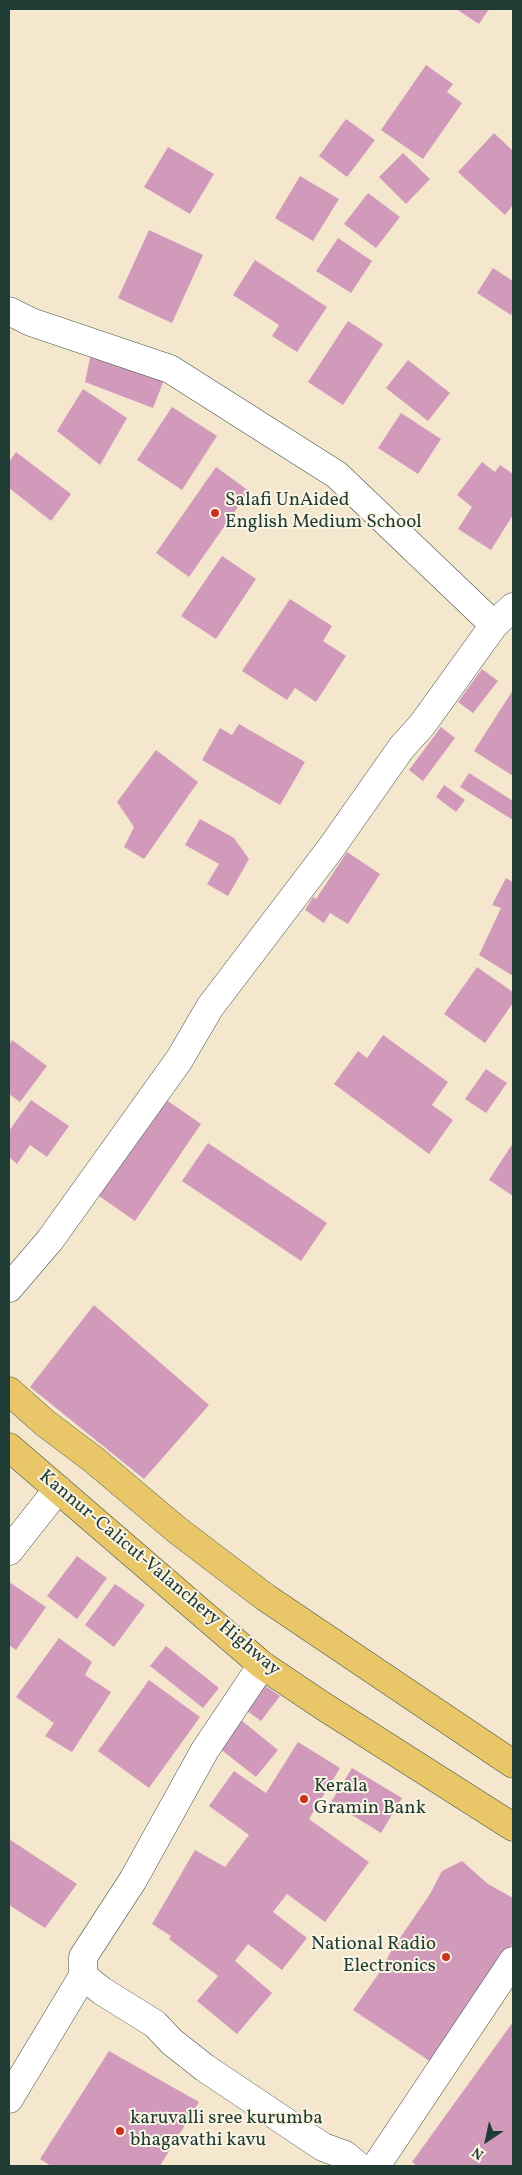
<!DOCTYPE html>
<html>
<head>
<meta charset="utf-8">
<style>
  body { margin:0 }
  #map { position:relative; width:522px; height:2175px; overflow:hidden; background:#f5e7cd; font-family:Vollkorn,serif }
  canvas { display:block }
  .frame { position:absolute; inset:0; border:10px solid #1f3d34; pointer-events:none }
  .north { position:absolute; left:462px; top:2115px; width:50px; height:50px; -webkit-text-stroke:4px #fcf5e5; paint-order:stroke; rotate:214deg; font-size:14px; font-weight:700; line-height:20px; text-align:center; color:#1f3d34 }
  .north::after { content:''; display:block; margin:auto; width:18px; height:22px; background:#1f3d34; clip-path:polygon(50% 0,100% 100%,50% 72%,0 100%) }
</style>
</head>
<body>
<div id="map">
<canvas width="522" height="2175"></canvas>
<div class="frame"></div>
<div class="north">N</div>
</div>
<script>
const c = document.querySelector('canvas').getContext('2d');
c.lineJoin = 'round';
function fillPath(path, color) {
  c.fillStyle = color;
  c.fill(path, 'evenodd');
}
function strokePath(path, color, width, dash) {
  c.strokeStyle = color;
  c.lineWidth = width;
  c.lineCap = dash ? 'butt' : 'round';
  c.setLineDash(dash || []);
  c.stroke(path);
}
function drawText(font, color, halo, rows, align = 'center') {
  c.font = font + ' Vollkorn,serif';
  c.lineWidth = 4;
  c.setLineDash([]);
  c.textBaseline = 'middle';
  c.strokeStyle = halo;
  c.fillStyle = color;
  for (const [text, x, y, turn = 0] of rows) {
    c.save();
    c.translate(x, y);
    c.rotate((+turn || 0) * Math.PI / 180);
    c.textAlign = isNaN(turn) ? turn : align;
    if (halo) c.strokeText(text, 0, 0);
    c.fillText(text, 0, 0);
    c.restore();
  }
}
fillPath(new Path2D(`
  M456 9H489L479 24Z
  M426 65 453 84 447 92 462 103 423 159 381 130Z
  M346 119 375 140 347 177 319 156Z
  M494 133 513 151V205L505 215 458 172Z
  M168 147 214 174 190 214 144 187Z
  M403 153 430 179 406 204 379 177Z
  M300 176 339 199 313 241 275 218Z
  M368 193 400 217 376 248 344 224Z
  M149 230 203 255 172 323 118 298Z
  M338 238 372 261 351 293 316 271Z
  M255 260 327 307 297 352 272 336 279 325 233 295Z
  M493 268 513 281V311L511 315 477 293Z
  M348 321 383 344 343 405 308 382Z
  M91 353 164 380 153 408 85 382Z
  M408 360 450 393 428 421 386 388Z
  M83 389 127 418 100 465 57 431Z
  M172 407 217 436 182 490 137 460Z
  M401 413 441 439 418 474 378 448Z
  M16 452 71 494 51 521 9 488V462Z
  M482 462 495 472 500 465 513 474V515L491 550 458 529 472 507 457 495Z
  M216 467 249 491 189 577 156 553Z
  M222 556 256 579 216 639 181 616Z
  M290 599 332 626 323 641 346 656 316 702 295 688 287 700 242 671Z
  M482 669 498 681 473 713 458 702Z
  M513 690V776L474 751Z
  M239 724 305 762 280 805 202 760 220 728 232 735Z
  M441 727 455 738 423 781 409 770Z
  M156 750 198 782 144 859 124 847 134 827 117 802Z
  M469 773 513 801V820L460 787Z
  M444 785 465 800 456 812 436 797Z
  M200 819 234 838 249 859 228 896 207 884 219 864 185 845Z
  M347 852 380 874 348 924 330 913 324 923 305 910 313 897 316 899Z
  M506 878 513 882V976L479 955 501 908 492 905Z
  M477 967 513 992V1003L485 1043 444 1014Z
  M383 1035 448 1082 432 1105 453 1120 429 1154 334 1084 358 1051 367 1058Z
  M12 1040 47 1066 20 1102 9 1094V1045Z
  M486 1069 507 1083 486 1113 465 1099Z
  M165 1099 201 1124 135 1221 99 1196Z
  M31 1100 69 1126 47 1157 30 1145 17 1164 9 1157V1131Z
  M208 1143 327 1223 301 1261 182 1181Z
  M513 1143V1196L489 1180Z
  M94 1305 209 1405 144 1479 30 1387Z
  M77 1556 107 1578 77 1619 47 1596Z
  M9 1582 46 1607 16 1650 9 1645Z
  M115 1584 145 1605 114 1647 85 1625Z
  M59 1638 92 1662 85 1675 111 1692 72 1752 45 1736 54 1723 16 1697Z
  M166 1646 219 1688 203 1708 150 1666Z
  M149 1680 200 1717 149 1788 98 1751Z
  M261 1683 280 1696 261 1721 243 1708Z
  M241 1720 278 1750 256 1777 219 1748Z
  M298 1742 340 1768 309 1819 369 1862 325 1922 287 1894 273 1912 307 1938 282 1970 248 1944 235 1961 272 1993 237 2034 197 2001 218 1976 169 1939 171 1936 152 1924 195 1850 225 1867 249 1835 209 1806 234 1771 266 1793Z
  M352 1768 402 1798 381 1833 331 1802Z
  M9 1839 77 1884 45 1928 9 1905Z
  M462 1861 488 1884 513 1898V1943L431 2062 353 2010 382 1969 391 1951 430 1894 442 1871Z
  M513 2022V2164L512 2166H417L412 2162Z
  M109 2051 199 2102 160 2166H51L40 2159Z`), '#d19abb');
const minor = new Path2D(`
  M9 311 31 322 170 369 337 475 494 625
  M9 1288 50 1240 179 1060 210 1007 331 848 402 747 422 725 494 625 513 607
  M9 1551 58 1489
  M262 1665 205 1750 133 1880 83 1957V1976L102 1991 155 2024 172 2042 205 2068 323 2147 345 2155 358 2166
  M9 2099 83 1976
  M376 2166 513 1961`);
const trunk = new Path2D(`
  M9 1391 45 1423 94 1460 177 1530 265 1597 513 1764
  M9 1447 262 1665 323 1706 513 1827`);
strokePath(minor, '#3f564b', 29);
strokePath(trunk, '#3f564b', 29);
strokePath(minor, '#fff', 28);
strokePath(trunk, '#e9c769', 28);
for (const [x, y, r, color] of [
  [215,513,5,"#c8321e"],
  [304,1799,5,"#c8321e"],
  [446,1957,5,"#c8321e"],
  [120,2131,5,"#c8321e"]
]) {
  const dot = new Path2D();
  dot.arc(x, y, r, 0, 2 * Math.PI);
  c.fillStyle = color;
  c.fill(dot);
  strokePath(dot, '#fcf5e5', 2);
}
drawText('19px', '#1f3d34', '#fcf5e5', [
  ["Salafi UnAided",225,502],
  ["English Medium School",225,524],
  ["Kerala",314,1788],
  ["Gramin Bank",314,1810],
  ["National Radio",436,1946,"right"],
  ["Electronics",436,1968,"right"],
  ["karuvalli sree kurumba",130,2120],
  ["bhagavathi kavu",130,2142]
], 'left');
drawText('19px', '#1f3d34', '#fcf5e5', [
  ["Kannur-Calicut-Valanchery Highway",159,1574,40]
]);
</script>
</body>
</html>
